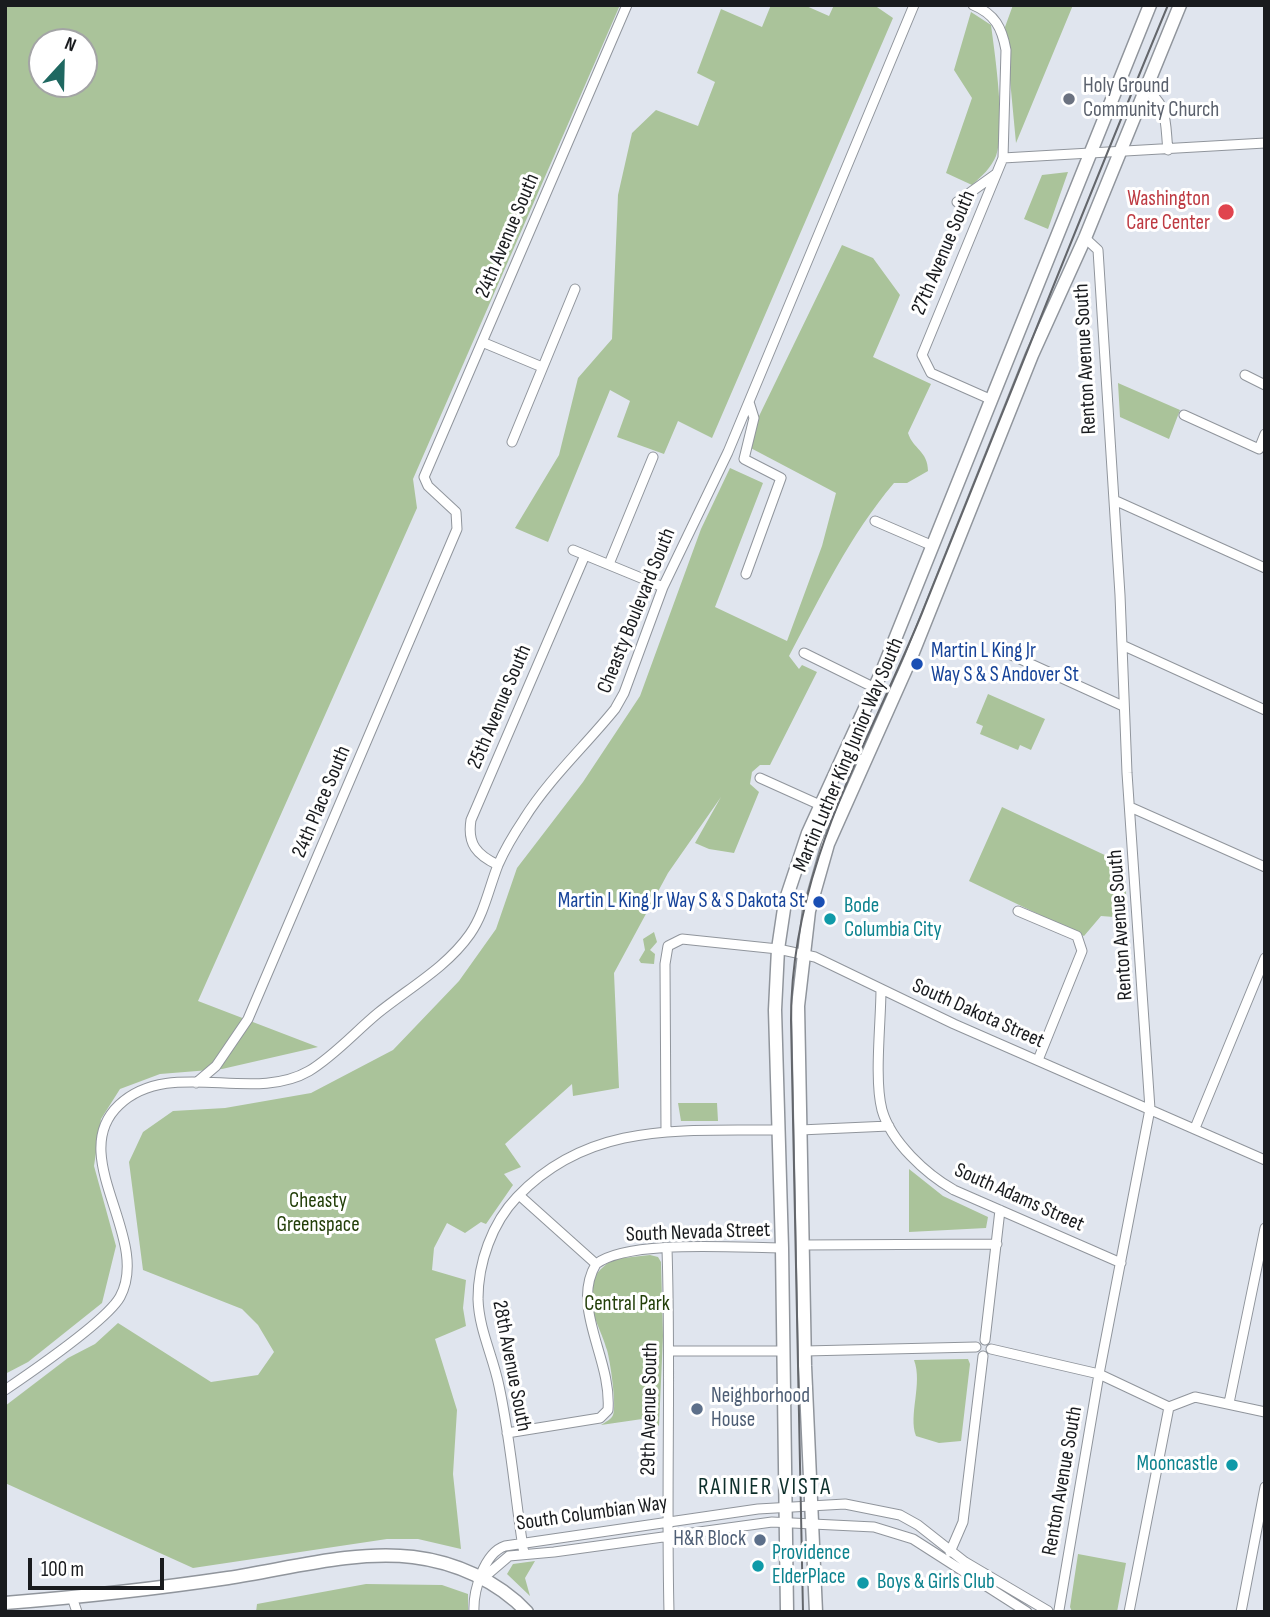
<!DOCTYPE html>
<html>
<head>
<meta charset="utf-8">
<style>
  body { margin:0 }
  #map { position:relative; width:1270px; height:1617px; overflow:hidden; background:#e0e5ee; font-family:"Sofia Sans Condensed",sans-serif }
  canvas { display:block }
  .frame { position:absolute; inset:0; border:7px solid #191b1e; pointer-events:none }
  .north { position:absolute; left:28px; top:28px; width:70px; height:70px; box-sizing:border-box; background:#fff; border:2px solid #a3a4a5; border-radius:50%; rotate:22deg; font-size:19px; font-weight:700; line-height:28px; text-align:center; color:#191b1e }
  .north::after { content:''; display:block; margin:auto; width:24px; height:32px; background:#1f6861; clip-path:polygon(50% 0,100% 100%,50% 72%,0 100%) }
  .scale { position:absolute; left:28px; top:1558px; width:136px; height:32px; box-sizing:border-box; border:4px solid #191b1e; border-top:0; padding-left:9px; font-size:21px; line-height:24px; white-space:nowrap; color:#191b1e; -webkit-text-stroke:5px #fff; paint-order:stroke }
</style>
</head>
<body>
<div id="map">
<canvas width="1270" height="1617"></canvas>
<div class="frame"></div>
<div class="north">N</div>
<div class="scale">100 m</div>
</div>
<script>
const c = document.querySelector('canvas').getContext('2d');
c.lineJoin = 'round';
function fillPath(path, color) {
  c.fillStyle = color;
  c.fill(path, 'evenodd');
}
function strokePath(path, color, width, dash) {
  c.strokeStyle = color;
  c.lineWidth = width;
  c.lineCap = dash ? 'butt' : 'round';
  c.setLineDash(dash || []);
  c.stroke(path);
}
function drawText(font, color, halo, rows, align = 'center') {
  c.font = font + ' "Sofia Sans Condensed",sans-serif';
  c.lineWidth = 6;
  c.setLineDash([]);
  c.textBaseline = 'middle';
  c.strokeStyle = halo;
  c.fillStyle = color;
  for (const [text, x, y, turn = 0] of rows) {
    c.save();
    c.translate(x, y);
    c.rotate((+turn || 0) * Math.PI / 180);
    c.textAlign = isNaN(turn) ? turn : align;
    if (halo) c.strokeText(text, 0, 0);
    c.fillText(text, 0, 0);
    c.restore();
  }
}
fillPath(new Path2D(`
  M5 5H620L413 479 417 508 198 1001 318 1047 222 1069 160 1074 120 1089 101 1119 94 1166 116 1246 102 1303 28 1362 5 1374ZM42 42H84V84H42Z
  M771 5H804L829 16 834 5H874L893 18 712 438 678 421 664 454 617 437 630 401 610 390 548 542 515 528 559 455 578 378 612 339 618 195 632 133 656 110 698 126 715 82 697 73 721 9 762 27Z
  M1013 5H1073L1016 143 1005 27Z
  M971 12 991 25C995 55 1006 129 996 156 991 168 982 176 972 185L946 173 972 98 954 70Z
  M1068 172 1048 229 1024 219 1042 175Z
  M842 245 873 258 900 295 873 357 931 384 908 433C913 449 928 451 928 471L907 483H894C850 535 821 596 789 656L799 669 802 665 817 672 770 765H760L752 772 750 784 759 792 734 853 709 849 695 843 721 797 668 873 614 973 619 1088 573 1096 572 1084 505 1144 521 1167 504 1174 513 1185 486 1224 481 1222 465 1233 447 1223 434 1248 432 1270 466 1280 463 1308 466 1326 435 1339 457 1410 453 1474 461 1549 418 1539H387L193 1568 5 1483V1406L68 1358 95 1344 118 1323 211 1382 258 1375 274 1352 258 1325 242 1309 143 1270 129 1162 143 1132 173 1111 225 1108 311 1093 393 1050 459 981 496 929 517 868 583 782 640 696 701 529 730 468 763 483 715 607 787 641 822 546 836 493 745 445Z
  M1118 383 1180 410 1169 439 1120 417Z
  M988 694 1045 719 1031 750 1020 745 1018 750 980 734 983 726 976 723Z
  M1002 807 1124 864 1126 894 1114 895V917L1101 916 1084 936 969 881Z
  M654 932 657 942 650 950 655 954 654 964 641 963 639 960 645 950 643 939Z
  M678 1103H717L718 1121H681Z
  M909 1169 943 1196 988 1217 986 1228 909 1232Z
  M650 1255 658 1257 661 1262 663 1336 659 1426 649 1418 601 1425C605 1422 611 1420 613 1415 617 1406 610 1360 607 1350 598 1317 570 1286 614 1259Z
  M968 1359 970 1364 961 1441 939 1443 916 1436C908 1415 923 1384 914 1360Z
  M1078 1554 1126 1563 1117 1612H1072L1070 1607Z
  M535 1561 525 1578 530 1596 507 1574 513 1564Z
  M366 1584 442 1585 468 1594V1612H256L257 1604Z`), '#aac39a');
const minor = new Path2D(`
  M973 5C995 14 1002 28 1006 50L1003 158 922 355 931 373 992 400
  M1144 90C1169 101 1165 127 1168 150
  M1003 158 1265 143
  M957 202 996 174
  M482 342 542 367
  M1245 375 1265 385
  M1184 415 1259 449 1265 434
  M512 442 575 289
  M1114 500 1265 568
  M875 521 933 546
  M573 550 663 587
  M609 564 653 457
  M746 574 781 478 744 459 754 418 749 402
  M1122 645 1265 710
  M998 649 1123 706
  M804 653 875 688
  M760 778 820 805
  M1130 807 1265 867
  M498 865C477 855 467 844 471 820L585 555
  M1018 911 1077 936 1082 951 1038 1060
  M881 989C881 1022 874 1080 882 1110 891 1142 926 1174 954 1190L1121 1263
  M196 1083 216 1066 248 1019 457 529 456 512 428 486 424 477 627 5
  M1195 1128 1265 958
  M800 1130 889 1126
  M666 1131 665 964 668 946 682 939 778 949 815 957 954 1024 1265 1160
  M519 1195 596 1264C628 1239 739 1248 782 1248
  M803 1245 997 1244
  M667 1249C671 1370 666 1491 669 1612
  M985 1340 1000 1210
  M991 1349 1099 1374 1169 1407
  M670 1351H782
  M805 1351 976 1347
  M5 1390C30 1373 107 1320 120 1297 152 1238 65 1156 119 1105 170 1057 252 1104 309 1071 334 1056 355 1032 378 1013 409 988 447 967 470 934 484 914 489 888 498 865 505 849 514 834 524 819 549 779 585 746 615 709L624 693 663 587 728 452 914 5
  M1229 1403 1265 1228
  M1169 1407 1195 1397 1265 1412
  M507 1433 600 1418 608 1410C612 1358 570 1308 596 1264
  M950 1552 963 1522 983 1356
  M524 1554C515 1498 511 1441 499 1386 493 1356 479 1330 478 1299 478 1263 492 1223 517 1197 590 1121 681 1131 779 1130
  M482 1579 509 1556 554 1552 772 1522 874 1527 913 1539 1027 1612
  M72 1597 77 1612
  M1059 1610 1099 1374 1150 1109 1127 773 1120 595 1098 250 1085 238
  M474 1612C473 1591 484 1553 505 1546L758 1509 845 1504 900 1515 918 1525 965 1562 1048 1611
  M1129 1612 1169 1407
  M1241 1612 1265 1487`);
const major = new Path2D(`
  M5 1603C80 1597 154 1589 228 1578 288 1569 353 1550 413 1557 455 1562 498 1581 527 1612
  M787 1612 782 1248 775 1010 778 949 785 902 808 833 883 669 1150 5
  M816 1612 805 1366 798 1006 809 911 828 844 910 660 1032 355 1085 238 1180 5`);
strokePath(minor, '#90959c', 11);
strokePath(major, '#90959c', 15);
strokePath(minor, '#fff', 9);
strokePath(major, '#fff', 12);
strokePath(new Path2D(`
  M803 1612 791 1020C791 867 866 750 922 613 1004 410 1084 207 1168 5`), '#63666b', 2);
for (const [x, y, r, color] of [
  [1069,99,7,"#6b7280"],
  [1226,212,9,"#e0444e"],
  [917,664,7,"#1a4fb4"],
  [819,902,7,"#1a4fb4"],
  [830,919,7,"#0f9aa8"],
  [697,1409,7,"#5c6f8a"],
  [1232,1465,7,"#0f9aa8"],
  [760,1540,7,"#5c6f8a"],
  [758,1566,7,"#0f9aa8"],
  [863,1583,7,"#0f9aa8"]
]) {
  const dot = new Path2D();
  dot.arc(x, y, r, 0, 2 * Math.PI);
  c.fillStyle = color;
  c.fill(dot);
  strokePath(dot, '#fff', 2.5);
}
drawText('21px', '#5b616d', '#fff', [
  ["Holy Ground",1083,87],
  ["Community Church",1083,111]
], 'left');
drawText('21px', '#be3a42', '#fff', [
  ["Washington",1210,200],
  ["Care Center",1210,224]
], 'right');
drawText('21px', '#191b1e', '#fff', [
  ["24th Avenue South",508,236,-67],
  ["27th Avenue South",944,253,-67],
  ["Renton Avenue South",1086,359,-93],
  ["Cheasty Boulevard South",637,611,-68],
  ["25th Avenue South",500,707,-67],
  ["Martin Luther King Junior Way South",849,755,-67],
  ["24th Place South",322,802,-67],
  ["Renton Avenue South",1121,925,-94],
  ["South Dakota Street",978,1014,24],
  ["South Adams Street",1019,1198,24],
  ["South Nevada Street",698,1233,-2],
  ["28th Avenue South",511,1366,79],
  ["29th Avenue South",650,1409,-89],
  ["Renton Avenue South",1063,1481,-80],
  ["South Columbian Way",592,1514,-8]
]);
drawText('21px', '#164399', '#fff', [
  ["Martin L King Jr",931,652],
  ["Way S & S Andover St",931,676],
  ["Martin L King Jr Way S & S Dakota St",805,902,"right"]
], 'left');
drawText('21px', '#0d838f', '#fff', [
  ["Bode",844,907],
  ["Columbia City",844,931],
  ["Mooncastle",1218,1465,"right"],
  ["Providence",772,1554],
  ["ElderPlace",772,1578],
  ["Boys & Girls Club",877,1583]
], 'left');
drawText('21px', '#233f09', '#fff', [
  ["Cheasty",318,1202],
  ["Greenspace",318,1226],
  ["Central Park",627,1305]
]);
drawText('21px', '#4e5e75', '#fff', [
  ["Neighborhood",711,1397],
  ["House",711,1421],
  ["H&R Block",746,1540,"right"]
], 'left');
c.letterSpacing = '2px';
drawText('23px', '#0e302c', '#fff', [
  ["RAINIER VISTA",765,1488]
]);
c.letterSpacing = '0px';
</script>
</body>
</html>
